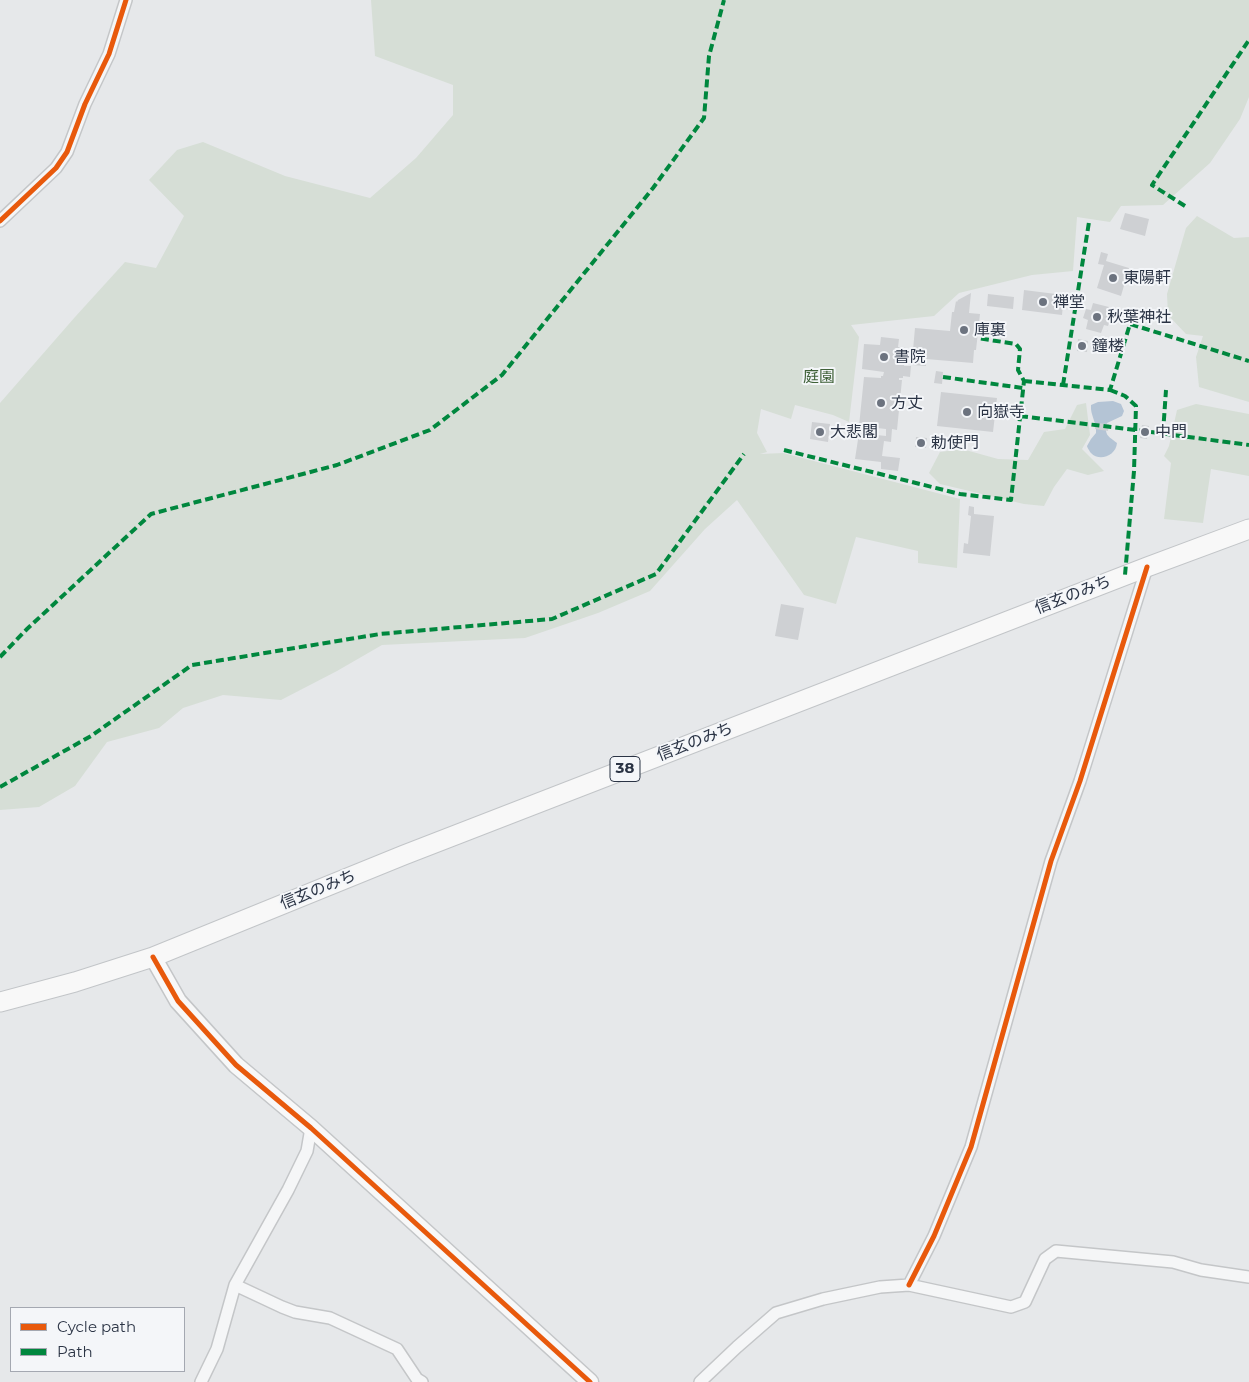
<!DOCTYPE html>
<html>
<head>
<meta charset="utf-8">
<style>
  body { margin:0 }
  #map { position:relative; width:1249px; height:1382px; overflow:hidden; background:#e6e8ea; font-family:Montserrat,sans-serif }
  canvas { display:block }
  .legend { position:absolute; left:10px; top:1307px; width:175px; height:65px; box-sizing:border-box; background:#f4f6f9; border:1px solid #a4a8b1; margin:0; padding:6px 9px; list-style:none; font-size:15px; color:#2b3445 }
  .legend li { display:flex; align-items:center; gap:10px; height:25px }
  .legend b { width:25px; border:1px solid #a4a8b1 }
</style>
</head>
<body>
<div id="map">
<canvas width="1249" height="1382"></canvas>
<ul class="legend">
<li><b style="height:6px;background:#e8590c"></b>Cycle path</li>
<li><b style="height:6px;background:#00873e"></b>Path</li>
</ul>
</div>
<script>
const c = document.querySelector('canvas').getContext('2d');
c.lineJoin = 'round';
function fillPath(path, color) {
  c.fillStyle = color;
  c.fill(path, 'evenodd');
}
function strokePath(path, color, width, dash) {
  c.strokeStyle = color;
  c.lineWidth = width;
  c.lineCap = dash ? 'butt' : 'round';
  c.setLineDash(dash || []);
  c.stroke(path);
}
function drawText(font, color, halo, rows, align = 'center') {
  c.font = font + ' Montserrat,"Noto Sans JP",sans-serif';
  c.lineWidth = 4;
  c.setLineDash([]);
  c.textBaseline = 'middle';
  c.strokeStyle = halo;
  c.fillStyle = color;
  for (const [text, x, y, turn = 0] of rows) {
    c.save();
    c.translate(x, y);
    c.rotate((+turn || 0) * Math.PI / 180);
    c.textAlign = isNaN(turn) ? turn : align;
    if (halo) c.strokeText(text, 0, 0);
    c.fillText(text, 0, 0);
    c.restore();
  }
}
fillPath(new Path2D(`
  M371 0H1249V97L1240 119 1210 163 1163 205 1121 206 1110 222 1077 217 1073 271 1032 275 959 293 934 316 851 325 859 337 849 422 833 415 795 405 791 419 761 409 757 433 767 452 760 454 783 453 960 499 957 568 918 563V551L856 537 836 604 804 595 737 500 705 529 650 591 598 613 525 638 382 645 337 671 281 700 223 695 183 708 159 728 107 742 75 786 39 807 0 810V403L75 317 125 262 156 268 184 216 149 180 177 150 203 142 285 176 370 198 416 158 453 115V85L375 56Z
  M1197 216 1234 238 1249 237V402L1199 387 1196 357 1203 336 1186 334 1168 315 1167 294 1186 228Z
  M1086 403 1090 435 1082 449 1104 471 1088 475 1067 469 1054 487 1044 506 1024 504 940 484 929 473 940 452 962 449 998 459 1028 460 1044 432 1065 429 1077 405Z
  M1196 404 1249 414V476L1211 469 1203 523 1164 519 1171 463 1164 456 1169 446 1177 410Z`), '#d6ded6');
fillPath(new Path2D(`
  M1113 401 1121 404 1124 411 1122 416 1107 423C1104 435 1108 436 1117 443 1116 456 1099 462 1091 453 1090 452 1087 447 1087 446L1091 439 1096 433C1097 423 1090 415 1091 405L1098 402Z`), '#b4c4d5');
fillPath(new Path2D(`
  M1125 213 1149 219 1145 236 1120 229Z
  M1101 252 1108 254 1106 261 1129 268 1121 296 1097 288 1104 265 1098 264Z
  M1024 290 1064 295 1062 315 1022 310Z
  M971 293 969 313 980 314 976 350H974L973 363 926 359V366L912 365V357L905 360 904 366H911L910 377 903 376V378H899V380H902L897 430 892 429 891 442 884 441 882 456 900 458 898 471 881 469V462L855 459 859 433 886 436V429L859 426 864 377 881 378V376H883L884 372 862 369 864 344 880 345 881 337 899 339 898 347 906 348 905 354 913 350 915 328 950 331 952 312H954L956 301 957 302 958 300Z
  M988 294 1014 297 1013 309 987 306Z
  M1093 303 1109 307 1107 315 1111 316 1108 326 1104 325 1101 333 1086 329 1088 320 1083 318 1086 309 1091 310Z
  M1078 339 1088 341 1087 352 1077 351Z
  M936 371 943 372 942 384 934 383Z
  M941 392 997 398 993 432 937 426Z
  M812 422 830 424 828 442 810 439Z
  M1095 423 1109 424 1108 431 1095 429Z
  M1142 425 1149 426 1147 439 1140 438Z
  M916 437 927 438 926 448 915 447Z
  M969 506 974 507V514L994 516 990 556 963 553 964 543 968 544 971 516 968 515Z
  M781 604 804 608 798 640 775 636Z`), '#ced0d3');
const street = new Path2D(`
  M0 221 56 168 67 152 85 104 109 54 126 0
  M235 1285 282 1307 295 1312 330 1318 397 1349 417 1379 422 1382
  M909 1285 934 1236 971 1147 1051 861 1080 781 1147 567
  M201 1382 217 1349 235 1285 288 1190 307 1151 311 1128
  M700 1382 737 1347 776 1313 823 1299 880 1287 909 1285 1011 1307 1025 1302 1045 1259 1056 1251 1173 1262 1201 1270 1249 1277`);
const secondary = new Path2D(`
  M153 957 178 1001 236 1065 311 1128 590 1382`);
const primary = new Path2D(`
  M0 1002 75 982 153 957 404 855 1147 567 1249 529`);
strokePath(street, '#c4c6c8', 14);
strokePath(secondary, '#c4c6c8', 19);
strokePath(primary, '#c2c5c8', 21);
strokePath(street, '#f5f6f7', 11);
strokePath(secondary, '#f8f8f8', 16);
strokePath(primary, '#f8f8f8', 19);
strokePath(new Path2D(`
  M1185 206 1152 185 1249 40
  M943 377 1023 388
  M1024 381 1110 390 1130 324 1249 361
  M1063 385 1089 222
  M1110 390 1125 396 1136 406 1134 471 1125 575
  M1020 416 1136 430 1249 445
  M1163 433 1166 390
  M784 450 960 494 1011 500 1024 381 1018 370 1020 349 1016 344 977 338
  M0 657 27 629 151 514 337 465 430 430 502 375 653 188 704 118 709 56 724 0
  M0 787 91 736 192 665 380 634 552 619 656 574 744 454`), '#00873e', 4, [8, 4]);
strokePath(new Path2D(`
  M0 221 56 168 67 152 85 104 109 54 126 0
  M153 957 178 1001 236 1065 311 1128 590 1382
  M909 1285 934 1236 971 1147 1051 861 1080 781 1147 567`), '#e8590c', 5);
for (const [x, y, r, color] of [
  [1113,278,5,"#6c737f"],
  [1043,302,5,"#6c737f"],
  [1097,317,5,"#6c737f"],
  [964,330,5,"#6c737f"],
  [1082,346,5,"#6c737f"],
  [884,357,5,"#6c737f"],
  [881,403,5,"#6c737f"],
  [967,412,5,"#6c737f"],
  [820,432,5,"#6c737f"],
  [1145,432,5,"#6c737f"],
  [921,443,5,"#6c737f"]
]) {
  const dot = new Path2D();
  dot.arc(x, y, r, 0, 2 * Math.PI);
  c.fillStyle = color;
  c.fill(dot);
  strokePath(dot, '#f4f6f9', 2);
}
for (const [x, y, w] of [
  [625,769,30]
]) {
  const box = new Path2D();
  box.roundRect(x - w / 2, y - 12.5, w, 25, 4);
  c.fillStyle = '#f4f6f9';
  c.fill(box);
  strokePath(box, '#2b3445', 1);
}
drawText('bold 15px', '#2b3445', null, [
  ["38",625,769]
]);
drawText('16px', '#2b3445', '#f4f6f9', [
  ["東陽軒",1123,278],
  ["禅堂",1053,302],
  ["秋葉神社",1107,317],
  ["庫裏",974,330],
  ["鐘楼",1092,346],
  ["書院",894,357],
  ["方丈",891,403],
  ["向嶽寺",977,412],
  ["大悲閣",830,432],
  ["中門",1155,432],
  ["勅使門",931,443]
], 'left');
drawText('16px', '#3f6138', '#f4f6f9', [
  ["庭園",819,377]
]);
drawText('16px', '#2b3445', '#f4f6f9', [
  ["信玄のみち",1073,595,-21],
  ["信玄のみち",695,742,-21],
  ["信玄のみち",318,890,-22]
]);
</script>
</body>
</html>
